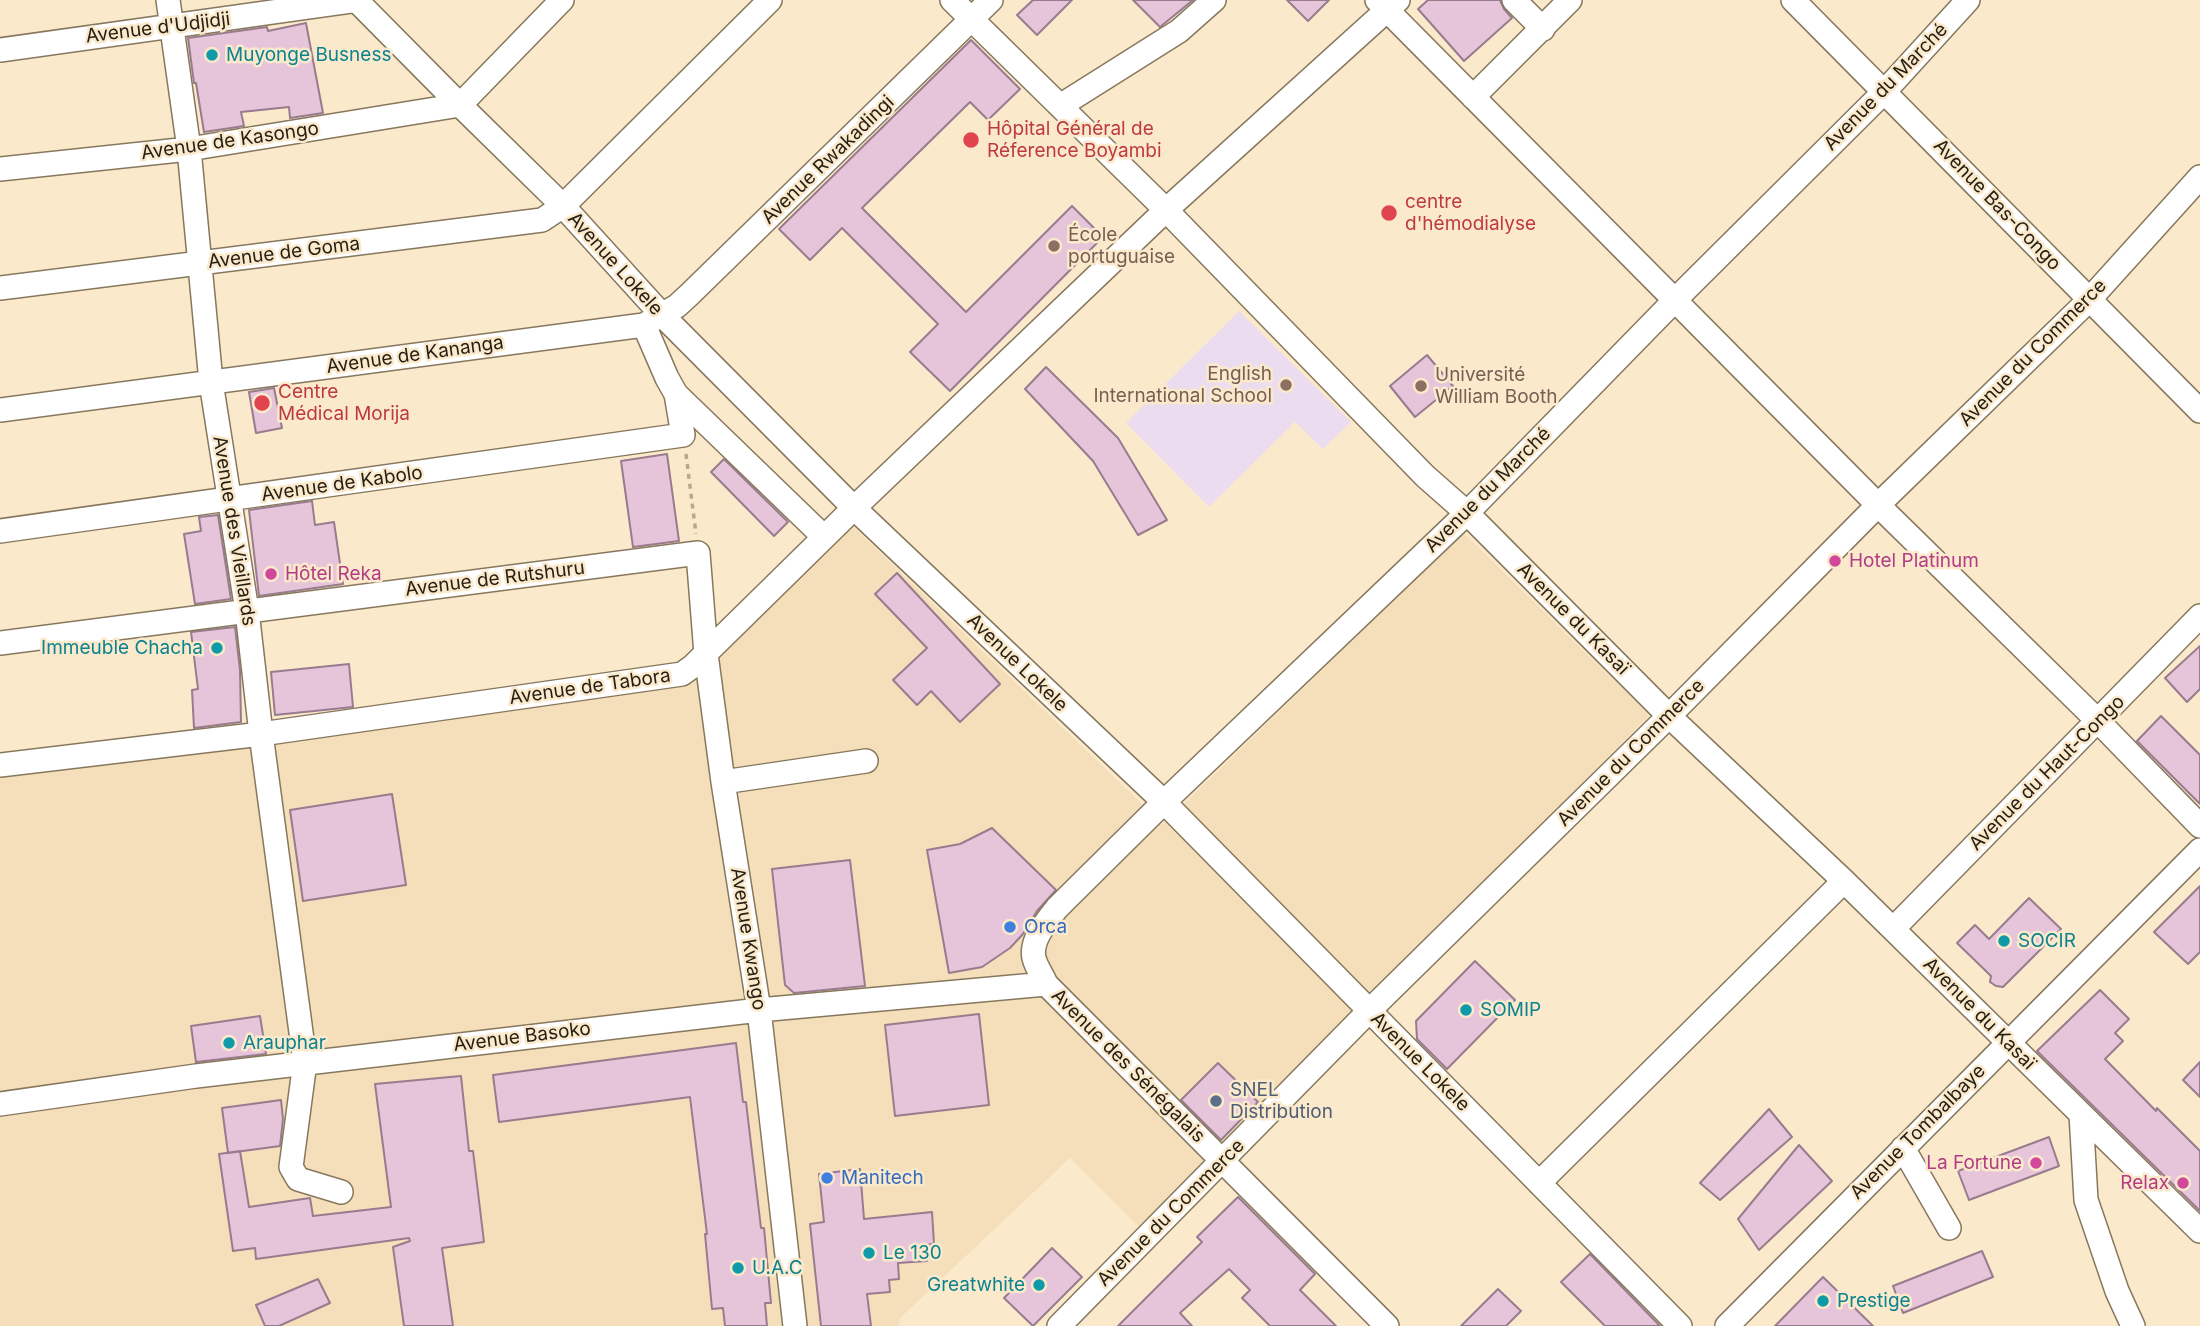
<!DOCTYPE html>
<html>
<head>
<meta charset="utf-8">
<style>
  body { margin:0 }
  canvas { display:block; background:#fbe9cc }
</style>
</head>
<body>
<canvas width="2200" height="1326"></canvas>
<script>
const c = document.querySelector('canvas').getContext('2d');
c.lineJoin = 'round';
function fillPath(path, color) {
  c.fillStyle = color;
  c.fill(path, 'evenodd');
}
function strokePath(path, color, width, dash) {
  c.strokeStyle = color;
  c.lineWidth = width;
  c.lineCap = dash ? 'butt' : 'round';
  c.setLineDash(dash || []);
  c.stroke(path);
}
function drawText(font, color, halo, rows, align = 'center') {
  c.font = font + ' Inter,sans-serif';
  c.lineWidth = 5;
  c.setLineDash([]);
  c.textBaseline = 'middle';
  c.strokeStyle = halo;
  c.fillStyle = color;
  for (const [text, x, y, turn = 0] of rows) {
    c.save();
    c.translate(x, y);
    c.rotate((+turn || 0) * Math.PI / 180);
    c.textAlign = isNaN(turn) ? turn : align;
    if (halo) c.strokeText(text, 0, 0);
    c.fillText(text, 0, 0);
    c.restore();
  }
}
fillPath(new Path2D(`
  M850 524 1163 824 1464 533 1649 715 1225 1147 1141 1229 1070 1158 900 1318 899 1326H0V767L687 679Z`), '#f4dfba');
fillPath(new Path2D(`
  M1239 311 1351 422 1323 449 1295 422 1209 507 1126 423Z`), '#ebdcef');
const building = new Path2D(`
  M1033 0H1072L1037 35 1017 15Z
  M1133 0H1193L1160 27Z
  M1287 0H1329L1308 21Z
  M1428 0H1500L1504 9 1512 18 1464 61 1418 9Z
  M306 23 323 113 290 118 289 107 241 112 244 126 204 132 196 83H194L188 38 267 27 268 31Z
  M971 40 1020 89 988 120 970 102 862 208 966 312 1072 206 1103 237 950 391 910 352 938 324 842 228 810 260 779 229Z
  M1427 355 1453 386 1415 417 1390 386Z
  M1046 367 1118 438 1167 520 1138 535 1093 461 1025 389Z
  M274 388 282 428 256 433 249 392Z
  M667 454 679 541 633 547 621 461Z
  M724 459 788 522 774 536 711 472Z
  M312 501 315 525 334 522 343 584 259 596 249 510Z
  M218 515 231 599 195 604 184 534 201 531 199 517Z
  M897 573 1000 684 960 722 931 691 917 705 893 680 927 648 875 594Z
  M235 627 240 670 241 722 194 728 192 690 198 689 191 632Z
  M2200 646V689L2187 702 2165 678Z
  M349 664 353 707 275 715 271 672Z
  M2161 716 2200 755V804L2137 741Z
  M392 794 406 885 303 901 290 810Z
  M992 828 1056 890 1037 911 1023 934 1010 948 982 967 949 973 927 850 960 844Z
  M850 860 865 986 794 993 785 985 772 869Z
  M2200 886V952L2188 964 2154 932Z
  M2029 898 2061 929 2003 987 1996 986 1990 982 1991 976 1957 943 1975 925 1989 939Z
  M1475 961 1515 1000 1447 1069 1417 1039 1416 1021Z
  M2100 990 2129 1019 2115 1033 2123 1041 2105 1059 2156 1111 2157 1108 2200 1151V1211L2037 1051Z
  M979 1014 989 1105 895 1116 885 1025Z
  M260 1016 266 1054 196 1062 191 1026Z
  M736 1043 743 1102H746L761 1228H764L771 1303H765L767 1326H725L723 1308 712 1309 705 1234H707L690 1097 499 1122 493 1075Z
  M2200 1062V1097L2183 1080Z
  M1218 1063 1258 1102 1221 1140 1181 1100Z
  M461 1076 469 1151H473L484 1242 442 1248 453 1326H404L393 1247 410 1241 409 1238 256 1259 255 1248 233 1251 219 1154 240 1151 249 1207 310 1198 313 1216 391 1207 375 1084Z
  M281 1100 283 1119 280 1146 228 1153 222 1108Z
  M1769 1109 1792 1137 1720 1200 1700 1183Z
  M2049 1137 2059 1166 1969 1200 1958 1171Z
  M1799 1145 1832 1181 1759 1250 1738 1219Z
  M860 1169 864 1219 932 1212 934 1244 925 1245 927 1261 898 1263 899 1279 889 1280 890 1292 867 1294 871 1326H821L810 1224 824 1222 819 1174Z
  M1238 1197 1315 1274 1300 1290 1336 1326H1270L1242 1298 1250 1290 1229 1269 1180 1313 1192 1326H1118L1202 1242 1197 1237Z
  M1052 1248 1082 1277 1033 1326 1004 1298Z
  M1982 1251 1993 1277 1903 1313 1893 1286Z
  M1590 1254 1660 1326H1605L1561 1282Z
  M1823 1277 1873 1326H1775Z
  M318 1279 330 1303 279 1326H265L256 1305Z
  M1498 1289 1521 1311 1506 1326H1461Z`);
fillPath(building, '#e6c4d9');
strokePath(building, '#987c8e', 2);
const minor = new Path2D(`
  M168 0 189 149 211 382 247 611 261 734 305 1062 291 1167 298 1179 341 1192
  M356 0 460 105 563 206 662 315 854 508 1164 802 1680 1326
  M952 0 1166 210 1425 476 1467 513 1669 716 1844 881 2200 1231
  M1377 0 1878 505 2098 721 2200 826
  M1514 0 1543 29
  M1793 0 2200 411
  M0 50 358 0
  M1473 97 1570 0
  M1060 106 1179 31 1214 0
  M0 169 189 149 460 105 562 0
  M0 288 542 220 563 206 770 0
  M676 394 824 537
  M0 410 644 325 677 306 690 294 991 0
  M0 531 683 435 676 394 667 378 644 325
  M0 643 698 553 706 654 723 782 759 1010 795 1326
  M0 765 261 734 682 674 693 666 854 508 1166 210 1398 0
  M723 782 866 761
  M1893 929 2200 616
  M0 1104 196 1076 759 1010 1046 984
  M2081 1114 2086 1200 2117 1291 2133 1326
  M1903 1148 1949 1228
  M1539 1183 1844 881
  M1059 1326 1369 1011 1669 716 1878 505 2089 300 2200 177
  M1387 1326 1046 984C1043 976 1036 967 1034 958 1030 940 1047 921 1057 908L1164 802 1467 513 1676 299 1885 91 1968 0
  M1727 1326 2200 850`);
strokePath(minor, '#87785d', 26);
strokePath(new Path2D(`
  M686 454 696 534`), '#b6a891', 3.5, [5, 5]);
strokePath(minor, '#fff', 23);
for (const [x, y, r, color] of [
  [212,55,7,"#0f9aa8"],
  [971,140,9,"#e0444e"],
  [1389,213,9,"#e0444e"],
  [1054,246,7,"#8d6e63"],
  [1286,385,7,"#8d6e63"],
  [1421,386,7,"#8d6e63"],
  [262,403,9,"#e0444e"],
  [1835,561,7,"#d1479c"],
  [271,574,7,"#d1479c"],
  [217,648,7,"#0f9aa8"],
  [1010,927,7,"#3f7fe0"],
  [2004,941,7,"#0f9aa8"],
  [1466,1010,7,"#0f9aa8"],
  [229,1043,7,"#0f9aa8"],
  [1216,1101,7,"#5c6f8a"],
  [2036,1163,7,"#d1479c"],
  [827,1178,7,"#3f7fe0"],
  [2183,1183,7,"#d1479c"],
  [869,1253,7,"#0f9aa8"],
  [738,1268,7,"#0f9aa8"],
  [1039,1285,7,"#0f9aa8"],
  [1823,1301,7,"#0f9aa8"]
]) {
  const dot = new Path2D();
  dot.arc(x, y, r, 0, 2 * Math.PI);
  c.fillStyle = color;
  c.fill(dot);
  strokePath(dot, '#fbe9cc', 2.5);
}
drawText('19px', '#241e13', '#fbe9cc', [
  ["Avenue d'Udjidji",158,28,-7],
  ["Avenue du Marché",1886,87,-46],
  ["Avenue de Kasongo",230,141,-8],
  ["Avenue Rwakadingi",828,160,-44],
  ["Avenue Bas-Congo",1997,205,46],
  ["Avenue de Goma",284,253,-7],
  ["Avenue Lokele",615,264,48],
  ["Avenue du Commerce",2033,353,-45],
  ["Avenue de Kananga",415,355,-8],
  ["Avenue de Kabolo",342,484,-8],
  ["Avenue du Marché",1488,490,-45],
  ["Avenue des Vieillards",234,531,81],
  ["Avenue de Rutshuru",495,579,-7],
  ["Avenue du Kasaï",1573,619,45],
  ["Avenue Lokele",1017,663,44],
  ["Avenue de Tabora",590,687,-8],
  ["Avenue du Commerce",1631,753,-45],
  ["Avenue du Haut-Congo",2047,773,-45],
  ["Avenue Kwango",748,939,81],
  ["Avenue du Kasaï",1979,1014,45],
  ["Avenue Basoko",522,1037,-7],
  ["Avenue Lokele",1420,1062,45],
  ["Avenue des Sénégalais",1128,1066,45],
  ["Avenue Tombalbaye",1918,1132,-45],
  ["Avenue du Commerce",1171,1213,-45]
]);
drawText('19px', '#0d838f', '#fbe9cc', [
  ["Muyonge Busness",226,55],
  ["Immeuble Chacha",203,648,"right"],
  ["SOCIR",2018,941],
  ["SOMIP",1480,1010],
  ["Arauphar",243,1043],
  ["Le 130",883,1253],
  ["U.A.C",752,1268],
  ["Greatwhite",1025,1285,"right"],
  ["Prestige",1837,1301]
], 'left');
drawText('19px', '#be3a42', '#fbe9cc', [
  ["Hôpital Général de",987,129],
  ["Réference Boyambi",987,151],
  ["centre",1405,202],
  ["d'hémodialyse",1405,224],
  ["Centre",278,392],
  ["Médical Morija",278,414]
], 'left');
drawText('19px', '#785e54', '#fbe9cc', [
  ["École",1068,235],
  ["portuguaise",1068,257],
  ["English",1272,374,"right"],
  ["International School",1272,396,"right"],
  ["Université",1435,375],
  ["William Booth",1435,397]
], 'left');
drawText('19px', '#b23c85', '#fbe9cc', [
  ["Hotel Platinum",1849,561],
  ["Hôtel Reka",285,574],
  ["La Fortune",2022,1163,"right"],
  ["Relax",2169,1183,"right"]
], 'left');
drawText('19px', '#366cbe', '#fbe9cc', [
  ["Orca",1024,927],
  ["Manitech",841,1178]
], 'left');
drawText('19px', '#4e5e75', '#fbe9cc', [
  ["SNEL",1230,1090],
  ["Distribution",1230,1112]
], 'left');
</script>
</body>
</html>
